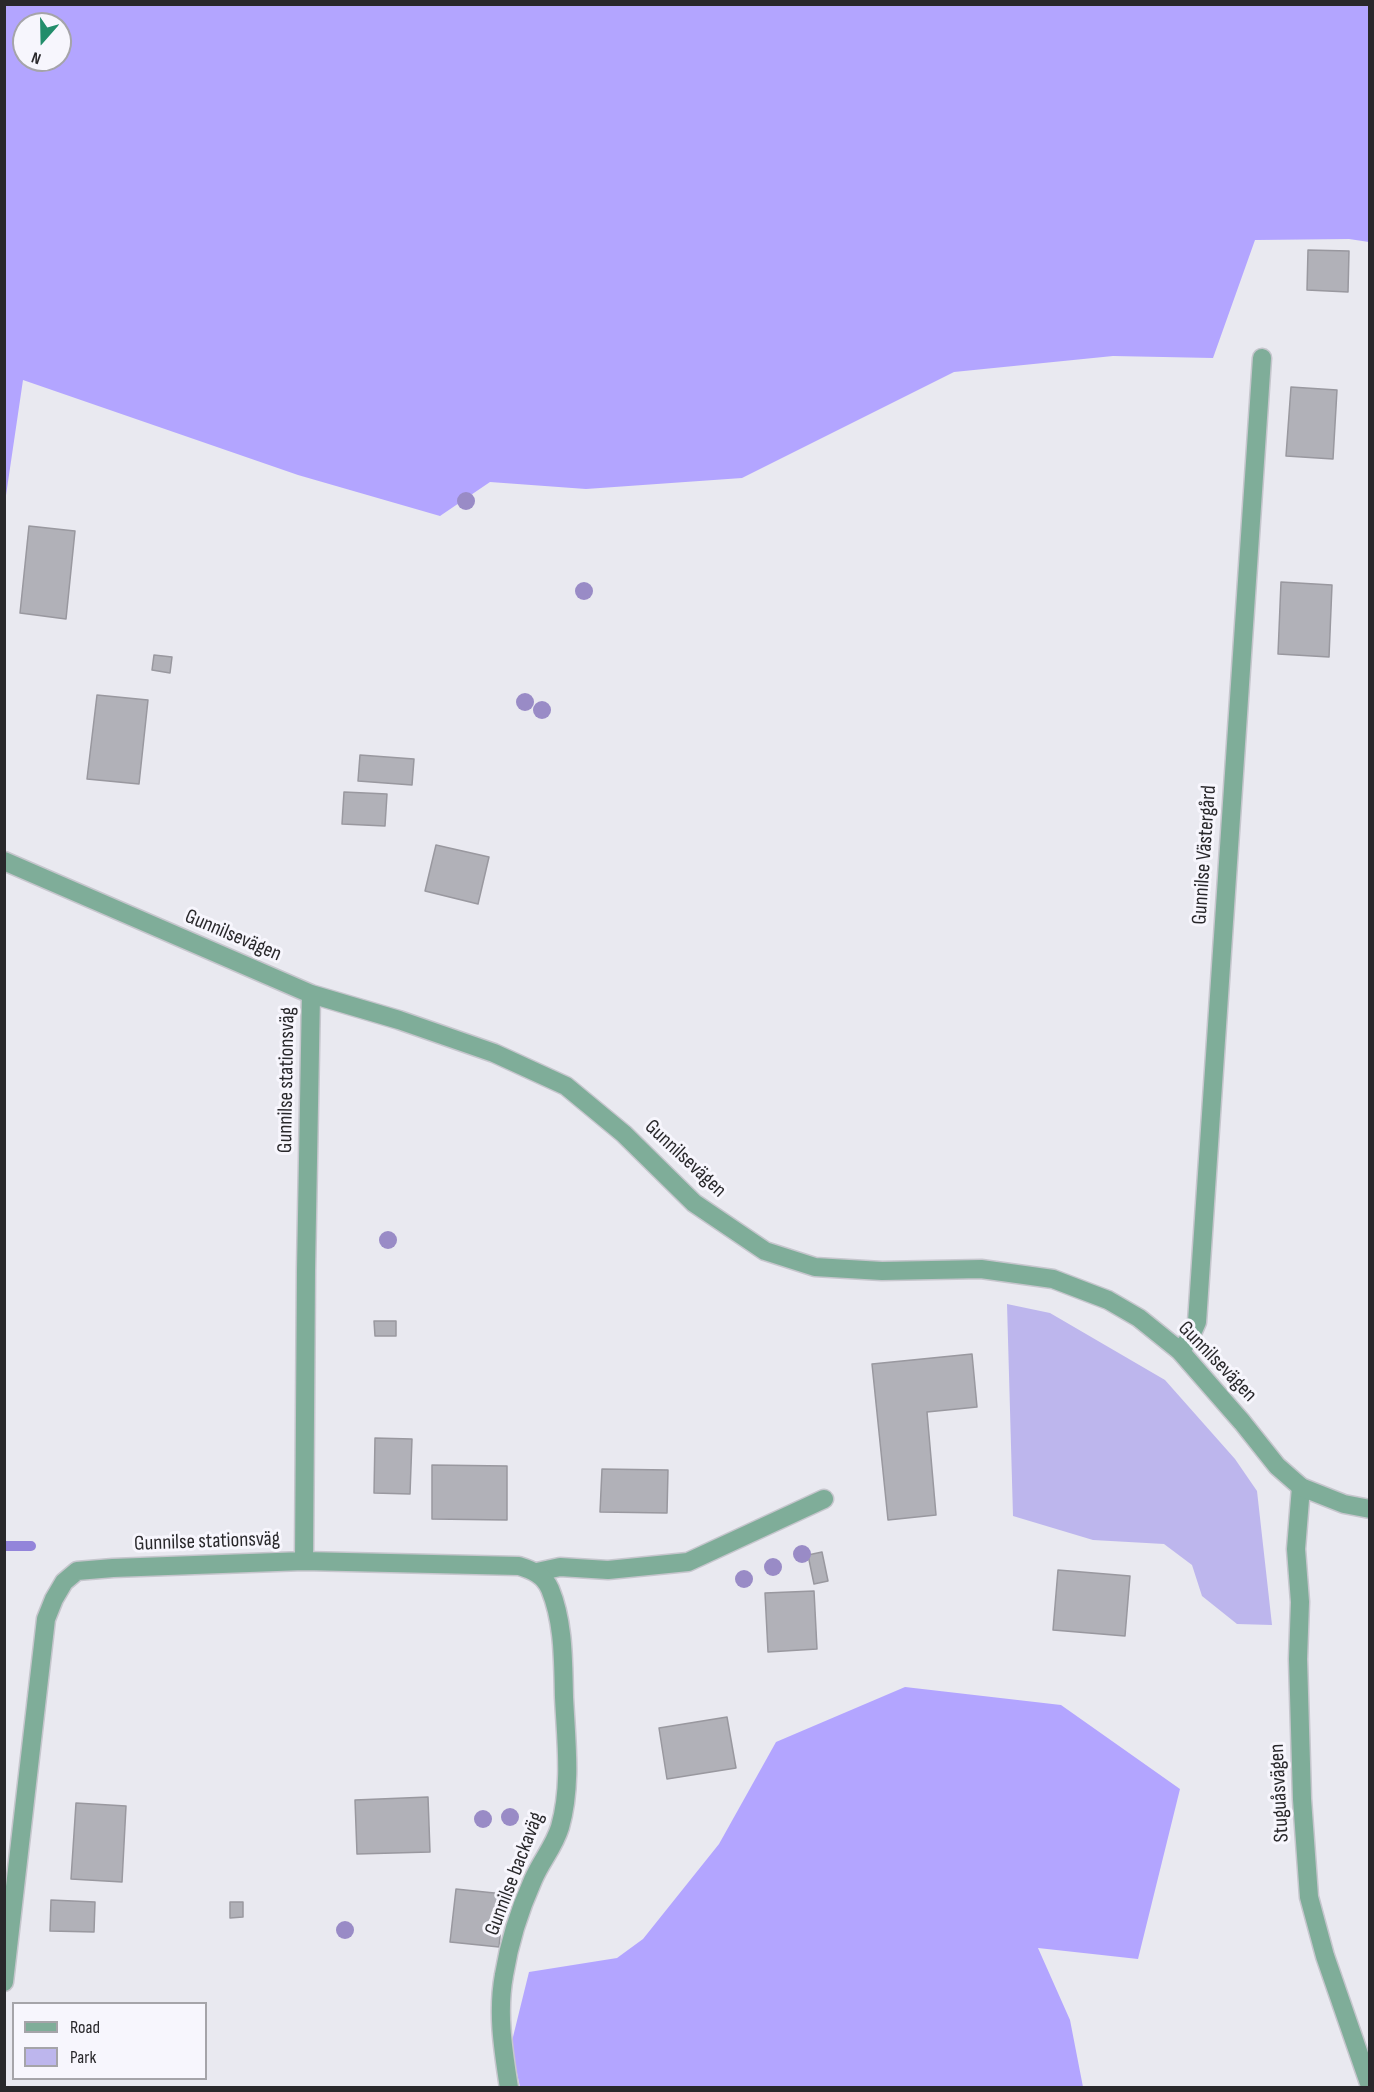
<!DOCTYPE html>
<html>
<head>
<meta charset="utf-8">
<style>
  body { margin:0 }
  #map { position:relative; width:1374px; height:2092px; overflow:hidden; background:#e9e9f0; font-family:"Sofia Sans Condensed",sans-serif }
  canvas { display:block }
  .frame { position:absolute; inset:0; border:6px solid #29282b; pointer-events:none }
  .legend { position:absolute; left:12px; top:2002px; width:195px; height:78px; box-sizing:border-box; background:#f7f6fd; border:2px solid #a5a4a9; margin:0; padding:8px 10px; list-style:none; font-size:18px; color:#29282b }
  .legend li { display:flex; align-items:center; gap:12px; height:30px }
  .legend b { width:30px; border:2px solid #a5a4a9 }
  .north { position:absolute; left:12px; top:12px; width:60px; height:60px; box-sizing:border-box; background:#f7f6fd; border:2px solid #a5a4a9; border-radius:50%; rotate:200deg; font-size:16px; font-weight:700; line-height:24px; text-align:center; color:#29282b }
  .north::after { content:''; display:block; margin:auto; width:21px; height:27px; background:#228d6b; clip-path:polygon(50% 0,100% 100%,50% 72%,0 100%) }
</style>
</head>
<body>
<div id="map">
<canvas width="1374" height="2092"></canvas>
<div class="frame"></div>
<ul class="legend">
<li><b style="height:8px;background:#7fad99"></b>Road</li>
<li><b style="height:16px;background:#bdb6ed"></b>Park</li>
</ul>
<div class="north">N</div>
</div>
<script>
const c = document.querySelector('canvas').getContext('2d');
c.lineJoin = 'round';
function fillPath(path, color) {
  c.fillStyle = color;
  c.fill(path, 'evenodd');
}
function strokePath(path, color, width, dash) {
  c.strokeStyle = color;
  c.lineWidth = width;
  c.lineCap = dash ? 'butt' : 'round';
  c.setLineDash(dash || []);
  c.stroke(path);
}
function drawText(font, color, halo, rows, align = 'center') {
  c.font = font + ' "Sofia Sans Condensed",sans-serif';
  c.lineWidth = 6;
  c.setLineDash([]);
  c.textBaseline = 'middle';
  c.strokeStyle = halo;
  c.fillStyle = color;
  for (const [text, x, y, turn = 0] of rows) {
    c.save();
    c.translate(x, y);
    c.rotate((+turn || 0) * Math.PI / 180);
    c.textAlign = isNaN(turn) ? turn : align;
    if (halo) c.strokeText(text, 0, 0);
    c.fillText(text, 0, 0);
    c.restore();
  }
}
fillPath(new Path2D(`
  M1007 1304 1050 1313 1165 1380 1235 1459 1257 1491 1272 1625 1237 1624 1202 1596 1192 1565 1164 1544 1093 1540 1013 1516Z`), '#bdb6ed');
fillPath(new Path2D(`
  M5 4 1369 5V242L1349 239 1255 240 1213 358 1113 356 954 372 742 478 586 489 490 482 440 516 298 475 23 380 5 502ZM24 24H60V60H24Z
  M905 1687 1061 1705 1180 1789 1138 1959 1038 1948 1070 2020 1083 2087H520L511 2045 529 1972 617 1958 643 1939 719 1844 776 1742Z`), '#b3a5ff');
strokePath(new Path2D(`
  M4 1546H31`), '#9384da', 10);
const building = new Path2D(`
  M1308 250 1349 251 1348 292 1307 290Z
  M1291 387 1337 390 1333 459 1286 456Z
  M29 526 75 531 66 619 20 613Z
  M1281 582 1332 585 1329 657 1278 654Z
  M154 655 172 657 170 673 152 670Z
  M97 695 148 700 139 784 87 779Z
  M360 755 414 759 412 785 358 781Z
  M344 792 387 794 385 826 342 824Z
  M436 845 489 857 478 904 425 891Z
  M374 1321H396V1336H375Z
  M972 1354 977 1407 927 1412 936 1515 888 1520 872 1364Z
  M375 1438 412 1439 410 1494 374 1493Z
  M432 1465 507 1466V1520L432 1519Z
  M602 1469 668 1470 667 1513 600 1512Z
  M822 1552 828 1581 814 1584 808 1555Z
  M1058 1570 1130 1576 1125 1636 1053 1630Z
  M814 1591 817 1649 768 1652 765 1593Z
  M727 1717 736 1768 667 1779 659 1728Z
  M428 1797 430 1852 357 1854 355 1800Z
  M76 1803 126 1806 122 1882 71 1879Z
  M456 1889 504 1894 499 1947 450 1942Z
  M51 1900 95 1902 94 1932 50 1931Z
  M230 1902H243V1917L230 1918Z`);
fillPath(building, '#b1b1b8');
strokePath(building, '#99989f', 1.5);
const lane = new Path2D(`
  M1180 1351 1190 1338 1197 1322 1262 358
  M1301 1487 1296 1549 1300 1602 1298 1659 1302 1799 1309 1897 1325 1956 1370 2086
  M537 1572 560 1567 608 1570 688 1562 824 1499`);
const street = new Path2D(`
  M4 861 311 994 399 1020 494 1053 566 1086 624 1134 694 1203 765 1251 815 1267 882 1271 981 1269 1053 1279 1108 1300 1139 1318 1180 1351 1242 1422 1277 1466 1301 1487 1344 1504 1370 1509
  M304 1561 306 1270 311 994
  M4 1982 46 1619 54 1599 64 1582 77 1571 113 1568 304 1561 519 1566C532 1570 544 1575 550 1589 564 1623 563 1661 564 1697 566 1740 572 1785 560 1827 554 1847 541 1861 533 1880 520 1909 509 1944 504 1975 497 2013 503 2049 509 2088`);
strokePath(lane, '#c6c6cd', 21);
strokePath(street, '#c6c6cd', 21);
strokePath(lane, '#7fad99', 18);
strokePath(street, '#7fad99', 18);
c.fillStyle = '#998bc6';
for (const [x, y] of [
  [466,501],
  [584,591],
  [525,702],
  [542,710],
  [388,1240],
  [802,1554],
  [773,1567],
  [744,1579],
  [510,1817],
  [483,1819],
  [345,1930]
]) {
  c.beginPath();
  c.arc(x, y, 9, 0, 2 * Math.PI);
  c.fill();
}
drawText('21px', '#29282b', '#f7f6fd', [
  ["Gunnilse Västergård",1205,855,-86],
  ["Gunnilsevägen",233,936,23],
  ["Gunnilse stationsväg",287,1080,-89],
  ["Gunnilsevägen",685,1159,43],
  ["Gunnilsevägen",1217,1362,46],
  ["Gunnilse stationsväg",207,1542,-2],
  ["Stuguåsvägen",1280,1793,-93],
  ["Gunnilse backaväg",515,1874,-69]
]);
</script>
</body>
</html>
